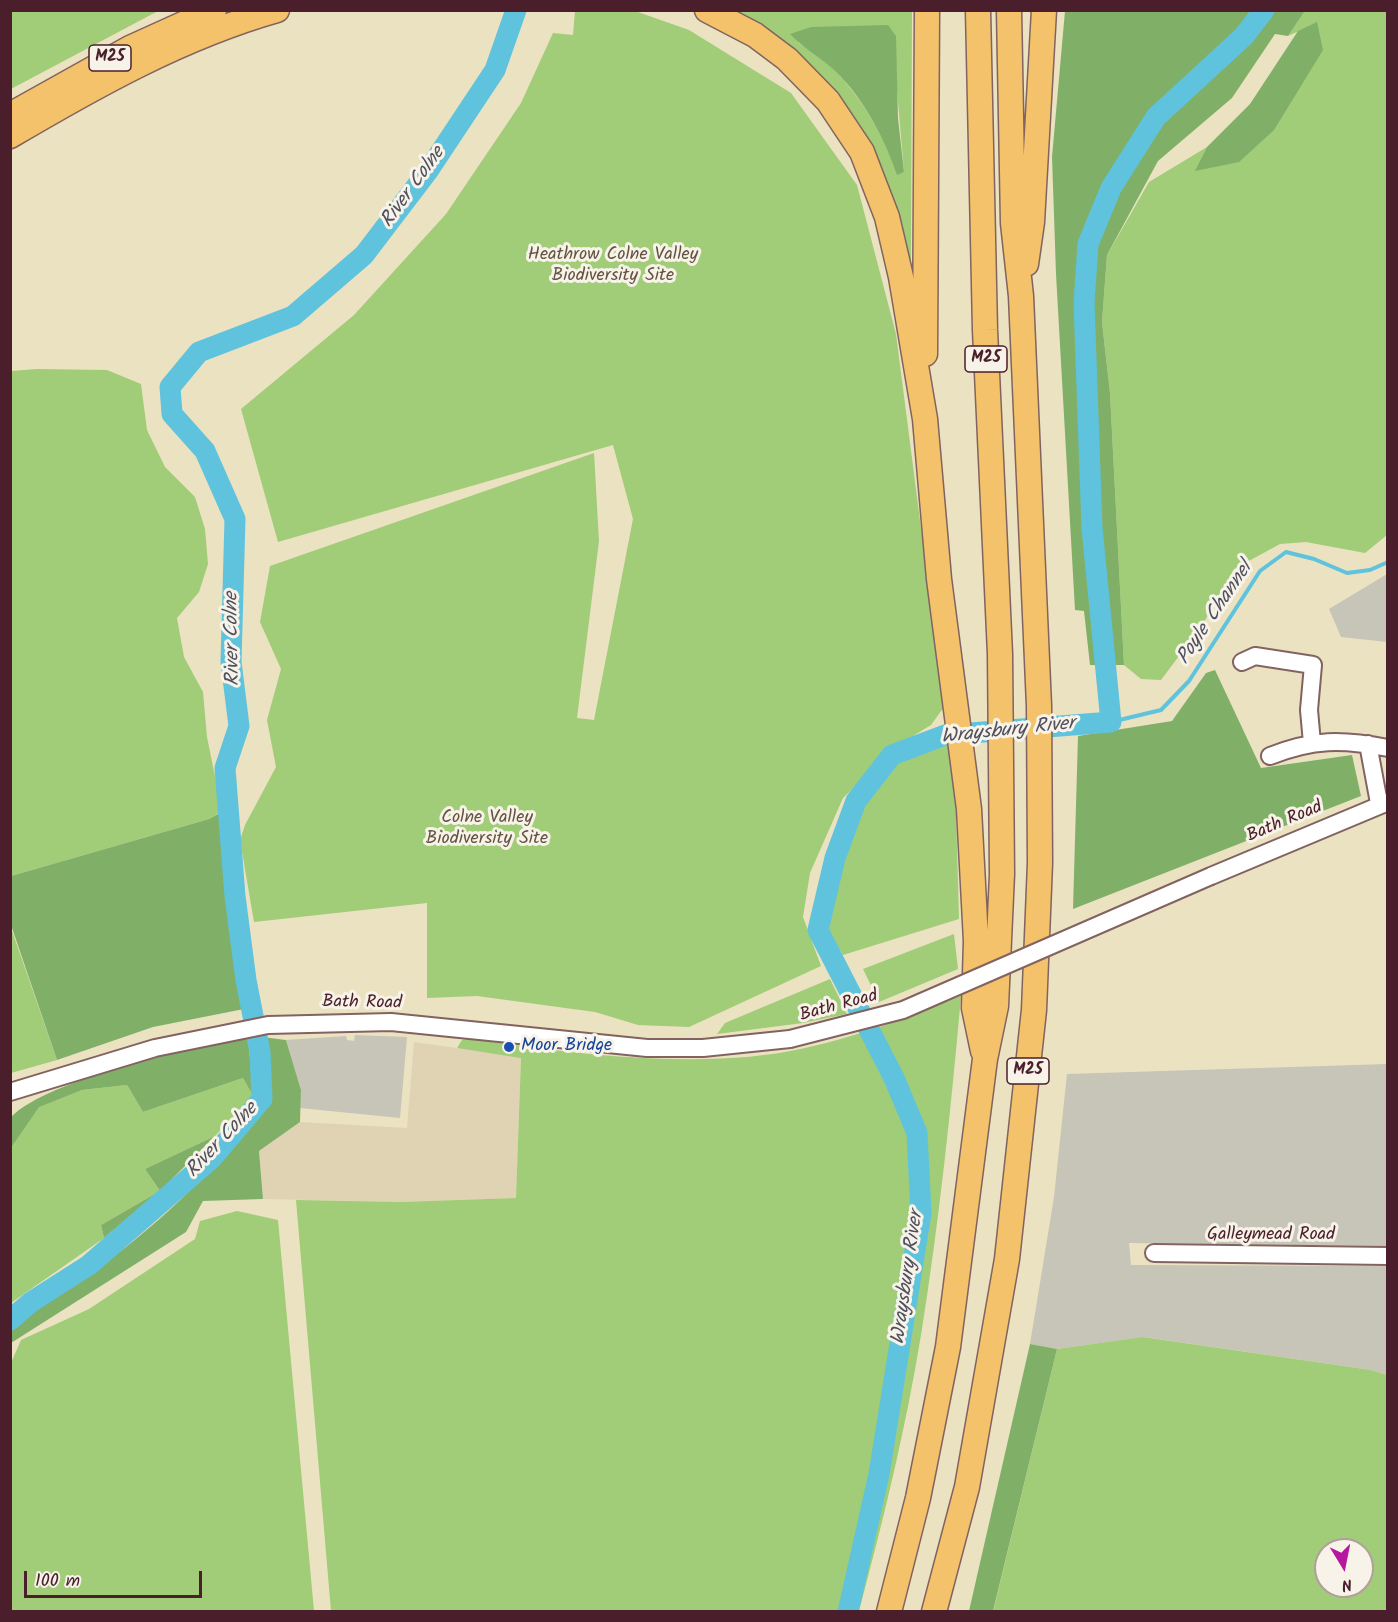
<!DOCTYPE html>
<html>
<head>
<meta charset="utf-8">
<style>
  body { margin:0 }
  #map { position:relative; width:1398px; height:1622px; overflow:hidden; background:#ebe2c1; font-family:Kalam,sans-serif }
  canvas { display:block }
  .frame { position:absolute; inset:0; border:12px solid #4a1f2b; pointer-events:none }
  .north { position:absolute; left:1314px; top:1538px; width:60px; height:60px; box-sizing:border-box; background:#f7f3e8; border:2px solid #b29e9c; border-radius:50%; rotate:170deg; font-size:16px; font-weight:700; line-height:24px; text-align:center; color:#4a1f2b }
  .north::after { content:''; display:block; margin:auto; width:21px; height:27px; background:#b5179e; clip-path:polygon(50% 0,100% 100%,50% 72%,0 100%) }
  .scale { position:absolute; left:24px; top:1571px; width:178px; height:27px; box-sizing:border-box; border:3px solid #4a1f2b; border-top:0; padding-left:8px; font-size:18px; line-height:21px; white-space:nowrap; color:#4a1f2b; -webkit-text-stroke:4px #f7f3e8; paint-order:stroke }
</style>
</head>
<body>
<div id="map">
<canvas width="1398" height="1622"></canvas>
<div class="frame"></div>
<div class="north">N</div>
<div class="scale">100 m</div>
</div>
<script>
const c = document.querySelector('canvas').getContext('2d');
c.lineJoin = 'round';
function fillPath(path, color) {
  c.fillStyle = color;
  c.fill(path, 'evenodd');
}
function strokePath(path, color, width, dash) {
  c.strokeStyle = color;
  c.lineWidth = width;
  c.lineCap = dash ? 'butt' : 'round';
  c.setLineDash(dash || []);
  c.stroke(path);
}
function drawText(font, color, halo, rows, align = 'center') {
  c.font = font + ' Kalam,sans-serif';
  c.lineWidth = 6;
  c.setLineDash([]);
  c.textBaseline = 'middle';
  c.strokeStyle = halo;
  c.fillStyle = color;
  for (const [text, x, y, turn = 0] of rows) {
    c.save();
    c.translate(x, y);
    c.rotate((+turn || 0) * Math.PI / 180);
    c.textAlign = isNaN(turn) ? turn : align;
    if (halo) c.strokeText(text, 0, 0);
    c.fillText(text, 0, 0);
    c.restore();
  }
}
fillPath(new Path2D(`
  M414 1042 521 1057 516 1198 401 1202 263 1199 259 1151 300 1122 407 1128Z`), '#dfd3b4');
fillPath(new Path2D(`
  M1387 574V642L1341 637 1329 609Z
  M355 1035 407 1037 400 1118 300 1108 301 1090 286 1040 346 1036 347 1040 354 1041Z
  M1387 1064V1246L1129 1243 1131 1265 1387 1266V1375L1371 1370 1144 1337 1057 1349 1030 1344 1054 1197 1067 1074Z`), '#c7c4b8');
fillPath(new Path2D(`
  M11 10H158V11L11 89Z
  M575 11H635L689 30 791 93 857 185 896 334 944 707 931 725 895 747 843 798 810 873 803 917 821 966 689 1027 638 1025 595 1012 477 996 427 998V903L254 922 240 840 245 825 276 767 267 720 281 669 260 622 270 566 594 453 599 541 577 718 594 720 633 519 613 445 278 542 241 409 354 315 446 214 521 103 553 33 573 35Z
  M730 11H912L911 262C895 229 890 191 876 158 846 87 789 53 730 11ZM797 42 896 78 904 172 897 174C879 123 846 69 797 42Z
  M1305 11H1387V535L1365 553 1306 542 1280 544 1234 569 1203 624 1161 680 1141 679 1124 665 1110 393 1102 322 1107 255 1149 182 1207 147 1196 171 1317 23 1288 36Z
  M37 369 107 370 141 384 147 430 165 467 195 497 205 529 208 564 199 592 177 618 184 657 203 692 207 737 222 811 209 819 11 876V371Z
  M948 744 956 812 959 919 843 955 826 928 836 870 861 802 899 760Z
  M10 925 57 1060 11 1073H10Z
  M954 934 958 969 879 1002 863 969Z
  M830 979 847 1014 803 1023 717 1034 725 1023Z
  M961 996C951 1109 939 1223 921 1335 906 1428 883 1521 859 1611H331L296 1200 401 1202 516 1198 521 1058 457 1048 462 1040 469 1038C570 1054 705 1071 805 1048 859 1036 910 1017 961 996Z
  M243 1078 253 1096 215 1136 145 1169 160 1191 101 1225 104 1238 11 1303V1148L39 1106 82 1090 127 1085 143 1112Z
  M237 1211 278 1220 314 1611H11L10 1365 21 1340 89 1309 195 1239 200 1221Z
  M1143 1337 1371 1370 1387 1375V1611L993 1612 1057 1349ZM1326 1550H1362V1586H1326Z`), '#a1cc78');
fillPath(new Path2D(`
  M1065 11H1305L1288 36 1275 34 1232 98 1158 161 1107 255 1102 322 1110 393 1124 665H1090L1084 611 1075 610 1056 274 1052 157Z
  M1317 22 1323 50 1274 130 1239 162 1195 171 1207 147 1250 104 1298 31Z
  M888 25 896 36 898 118 904 172 897 175C884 138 864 99 836 72 822 58 804 49 790 34L811 27Z
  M1215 670 1261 768 1352 755 1361 796 1073 909 1078 736 1172 721 1206 673Z
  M218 814H224L227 897 244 1009 153 1027 57 1060 11 925V876L209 819Z
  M248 1034 253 1096 243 1078 143 1112 127 1085 82 1090 39 1107 11 1148V1117C50 1078 191 1050 248 1034Z
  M262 1037 286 1040 301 1090 300 1122 259 1151 263 1199 203 1201 186 1232 11 1343V1328C49 1301 89 1276 126 1247 179 1205 229 1154 271 1101Z
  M215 1136 160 1191 104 1238 101 1225 160 1191 145 1169Z
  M1030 1344 1057 1349 993 1611H969Z`), '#80b068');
strokePath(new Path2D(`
  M1111 722 1161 710 1189 681 1260 571 1286 552 1314 559 1347 573 1370 570 1388 562`), '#5fc3dd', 4);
strokePath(new Path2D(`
  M10 1320 31 1302 89 1265 212 1158 262 1099 260 1052 246 980 235 896 225 768 239 726 231 662 235 519 205 451 172 414 170 387 199 352 293 316 364 255 428 171 495 70 516 10
  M848 1612 879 1474 921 1213 917 1133 894 1078 818 930 835 858 856 801 892 755 945 735 1111 722 1092 528 1084 303 1088 244 1111 188 1156 117 1244 36 1264 10`), '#5fc3dd', 21);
const minor = new Path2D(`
  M1242 662 1255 656 1313 665 1309 710 1312 743
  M1368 744 1379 803
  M1270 756C1313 739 1342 739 1388 748
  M1211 876 1388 802
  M10 1092 155 1048 268 1025 391 1022 647 1048H703L790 1039
  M1154 1253 1388 1256`);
const highway = new Path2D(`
  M707 10 755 35 787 59 828 101 862 152 887 217 901 277 925 419 939 579 969 809 976 941 974 1008 983 1051
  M10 115 130 48 214 10
  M10 136C95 86 182 37 277 10
  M1026 264 1032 222 1044 10
  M925 354 927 10
  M889 1612 918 1498 948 1347 985 1059 996 1006 1002 874 1000 654 985 330 978 10
  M934 1612 967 1487 1007 1259 1034 1010 1040 863 1039 706 1021 296 1013 223 1009 10`);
strokePath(minor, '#826360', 20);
strokePath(highway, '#826360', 27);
strokePath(minor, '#fff', 16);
strokePath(highway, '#f3c26a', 24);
const minorBridge = new Path2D(`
  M790 1039 903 1010 1211 876`);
strokePath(minorBridge, '#826360', 20, []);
strokePath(minorBridge, '#fff', 16);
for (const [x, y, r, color] of [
  [509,1047,6,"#1a4fb4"]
]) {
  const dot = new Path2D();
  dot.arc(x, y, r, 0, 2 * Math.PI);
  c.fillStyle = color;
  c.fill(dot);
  strokePath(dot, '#f7f3e8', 2);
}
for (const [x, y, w] of [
  [110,58,42],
  [986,359,42],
  [1028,1071,42]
]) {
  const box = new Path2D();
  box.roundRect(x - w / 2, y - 13, w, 26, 4.5);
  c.fillStyle = '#f7f3e8';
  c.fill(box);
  strokePath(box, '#4a1f2b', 1.5);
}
drawText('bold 16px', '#4a1f2b', null, [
  ["M25",110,58],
  ["M25",986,359],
  ["M25",1028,1071]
]);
drawText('18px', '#645342', '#f7f3e8', [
  ["Heathrow Colne Valley",613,256],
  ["Biodiversity Site",613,277],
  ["Colne Valley",487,819],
  ["Biodiversity Site",487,840]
]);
drawText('18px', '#4a1f2b', '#f7f3e8', [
  ["Bath Road",1285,823,-23],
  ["Bath Road",362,1004,1],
  ["Bath Road",839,1007,-15],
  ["Galleymead Road",1271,1236]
]);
drawText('18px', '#164399', '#f7f3e8', [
  ["Moor Bridge",521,1047]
], 'left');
drawText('italic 20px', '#505060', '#f7f3e8', [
  ["River Colne",414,188,-54],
  ["Poyle Channel",1216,614,-56],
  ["River Colne",234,639,-91],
  ["Wraysbury River",1008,732,-6],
  ["River Colne",223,1141,-47],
  ["Wraysbury River",909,1278,-82]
]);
</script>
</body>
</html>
